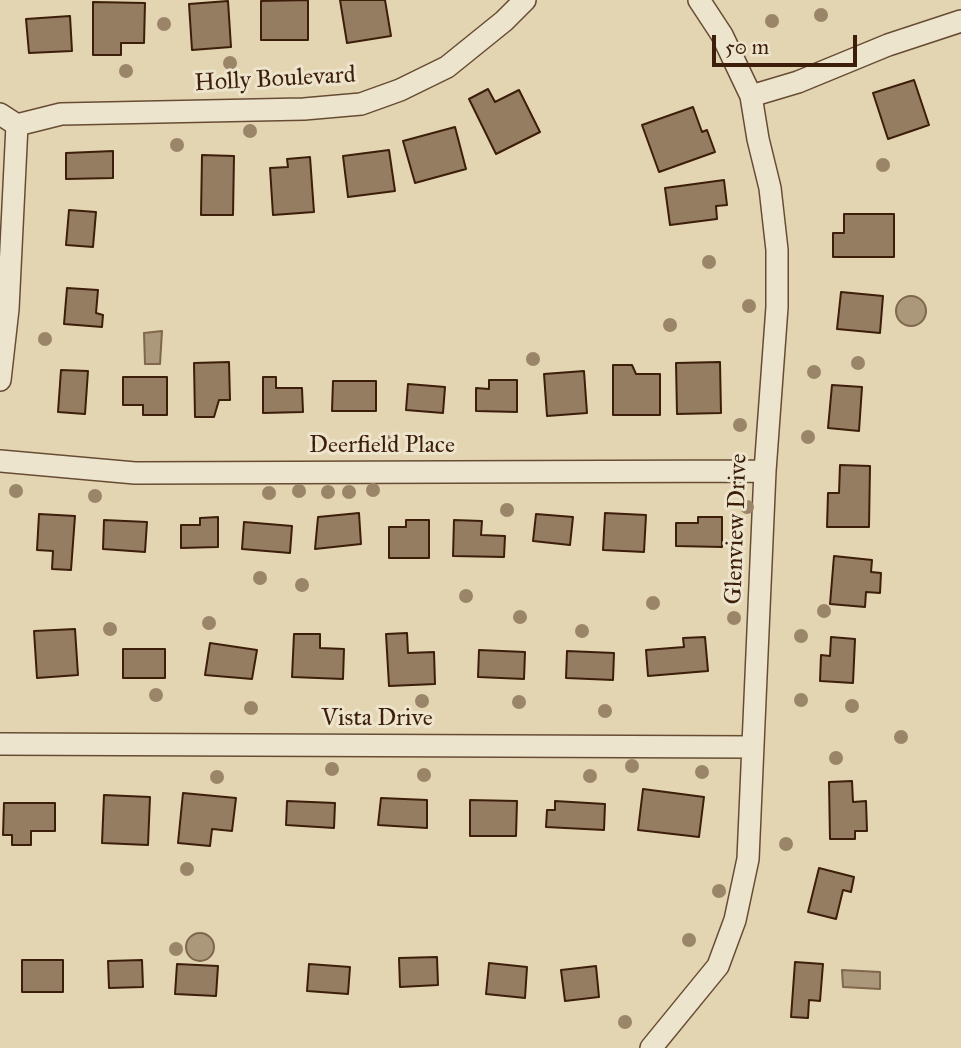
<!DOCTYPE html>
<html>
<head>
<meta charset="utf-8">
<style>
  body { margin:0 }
  #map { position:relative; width:961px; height:1048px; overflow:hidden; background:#e4d5b2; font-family:"IM FELL Great Primer",serif }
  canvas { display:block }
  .scale { position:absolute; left:712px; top:35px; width:145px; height:32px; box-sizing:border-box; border:4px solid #3d1e0a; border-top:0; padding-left:9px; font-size:21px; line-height:24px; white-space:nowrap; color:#3d1e0a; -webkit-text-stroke:5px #ede4cd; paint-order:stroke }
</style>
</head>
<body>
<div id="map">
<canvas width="961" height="1048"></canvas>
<div class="scale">50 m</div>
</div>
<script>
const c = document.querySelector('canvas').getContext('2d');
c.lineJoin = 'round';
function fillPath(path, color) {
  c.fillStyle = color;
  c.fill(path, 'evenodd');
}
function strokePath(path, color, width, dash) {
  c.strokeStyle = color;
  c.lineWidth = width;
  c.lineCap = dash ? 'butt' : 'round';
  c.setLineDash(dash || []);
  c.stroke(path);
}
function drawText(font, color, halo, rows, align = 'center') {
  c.font = font + ' "IM FELL Great Primer",serif';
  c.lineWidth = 6;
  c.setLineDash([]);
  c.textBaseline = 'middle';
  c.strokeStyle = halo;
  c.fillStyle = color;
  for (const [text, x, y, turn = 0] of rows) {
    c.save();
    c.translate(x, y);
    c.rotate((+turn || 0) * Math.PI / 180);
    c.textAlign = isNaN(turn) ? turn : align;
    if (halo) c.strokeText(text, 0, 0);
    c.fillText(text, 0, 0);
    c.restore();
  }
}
const water = new Path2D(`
  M896 311a15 15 0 1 1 30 0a15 15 0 1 1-30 0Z
  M162 331 160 364H145L144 333Z
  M186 947a14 14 0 1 1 28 0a14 14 0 1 1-28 0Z
  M842 970 880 972V989L843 987Z`);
fillPath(water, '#ab9779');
strokePath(water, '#7f674d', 2);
const building = new Path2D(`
  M308 0V40H261V1Z
  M340 0H385L391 36 347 43Z
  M228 1 231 47 192 50 189 4Z
  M93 2 145 3 144 43H121V55H93Z
  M70 16 72 51 29 53 26 19Z
  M914 80 929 125 888 139 873 93Z
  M488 89 495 102 519 90 540 132 496 154 469 99Z
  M693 107 702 132 707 130 715 152 659 172 642 125Z
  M455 127 466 169 415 183 403 141Z
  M389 150 395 191 348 197 343 156Z
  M113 151V178L66 179V153Z
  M202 155 234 156 233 215H201Z
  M310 157 314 212 273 215 270 168 288 167 287 159Z
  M724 180 727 205 716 206 717 219 670 225 665 188Z
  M69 210 96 212 93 247 66 245Z
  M844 214H894V257H833V233H844Z
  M67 288 98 290 96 313 103 315 102 327 64 324Z
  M841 292 883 296 880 333 837 329Z
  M229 362 230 400H219L214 417H195L194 363Z
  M720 362 721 413 677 414 676 363Z
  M613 365H632L636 374H660V415H613Z
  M61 370 88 371 85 414 58 412Z
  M584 371 587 413 547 416 544 374Z
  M123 377H167V415H143V405H123Z
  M263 377H276V388H302L303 412 263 413Z
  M489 380H517V412L476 411V388L489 389Z
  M333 381H376V411H332Z
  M408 384 445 387 443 413 406 410Z
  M832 385 862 387 859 431 828 428Z
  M840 465 870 466 869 527H827L828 493H839Z
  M359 513 361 544 315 549 318 517Z
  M605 513 646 515 644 552 603 550Z
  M39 514 75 516 71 570 52 569 53 551 37 550Z
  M536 514 573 517 570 545 533 541Z
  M218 517V547L181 548V525H200V518Z
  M698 517H722V547L676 546V523H698Z
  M104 520 147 522 145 552 103 549Z
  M406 520H429V558H389V527H406Z
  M454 520 482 521 481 535 505 536 504 557 453 556Z
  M244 522 292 526 290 553 242 549Z
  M834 556 872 560 871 572 881 573 880 593 866 592 865 607 830 604Z
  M75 629 78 675 37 678 34 631Z
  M407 633 408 653 434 652 435 684 389 686 386 634Z
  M294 634H320V648L344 649 343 679 292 677Z
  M705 637 708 671 648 676 646 650 684 647 683 638Z
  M831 637 855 639 853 683 820 681 821 655 830 656Z
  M210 643 257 650 252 679 205 675Z
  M123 649H165V678H123Z
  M479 650 525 652 524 679 478 677Z
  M567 651 614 653 613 680 566 678Z
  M852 781 853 802 866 801 867 831H855V839H830L829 782Z
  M643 789 704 797 699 837 638 830Z
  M183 793 236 798 232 831 212 829 210 846 178 843Z
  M104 795 150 797 148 845 102 843Z
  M381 798 427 800V828L378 825Z
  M470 800 517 801 516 836H470Z
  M287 801 335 803 334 828 286 825Z
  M555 801 605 804 604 830 546 827 547 810H555Z
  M4 803H55V831H31V845H12V835H3Z
  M819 868 854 877 851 892 843 890 836 919 808 912Z
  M437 957 438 985 400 987 399 958Z
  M22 960H63V992H22Z
  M142 960 143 987 109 988 108 961Z
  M795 962 823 964 820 1001 809 1000 808 1018 791 1017Z
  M489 963 527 967 525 998 486 994Z
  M177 964 218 966 216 996 175 994Z
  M309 964 350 967 348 994 307 991Z
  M596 966 599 997 565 1001 561 970Z`);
fillPath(building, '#947d61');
strokePath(building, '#3d1e0a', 2);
const street = new Path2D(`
  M751 96 798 82 888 45 961 21
  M0 114 17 125 61 114 304 109 361 104 400 90 447 67 504 21 525 0
  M0 380 8 309 17 125
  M0 461 135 473 765 471
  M0 744 753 747
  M651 1048 718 966 735 920 748 859 765 471 777 307V250L770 188 758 139 751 96 722 35 699 0`);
strokePath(street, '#674c34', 24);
strokePath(street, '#ede4cd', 21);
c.fillStyle = '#9b8569';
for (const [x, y] of [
  [821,15],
  [772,21],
  [164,24],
  [230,63],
  [126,71],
  [250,131],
  [177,145],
  [883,165],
  [709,262],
  [749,306],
  [670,325],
  [45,339],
  [533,359],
  [858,363],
  [814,372],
  [740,425],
  [808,437],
  [385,441],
  [373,490],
  [16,491],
  [299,491],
  [328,492],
  [349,492],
  [269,493],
  [95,496],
  [747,507],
  [507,510],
  [260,578],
  [302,585],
  [466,596],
  [653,603],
  [824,611],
  [520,617],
  [734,618],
  [209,623],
  [110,629],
  [582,631],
  [801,636],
  [156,695],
  [801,700],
  [422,701],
  [519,702],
  [852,706],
  [251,708],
  [605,711],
  [901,737],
  [836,758],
  [632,766],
  [332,769],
  [702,772],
  [424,775],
  [590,776],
  [217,777],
  [786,844],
  [187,869],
  [719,891],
  [689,940],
  [176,949],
  [625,1022]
]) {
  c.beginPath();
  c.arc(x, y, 7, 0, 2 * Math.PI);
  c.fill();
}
drawText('24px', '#3d1e0a', '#ede4cd', [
  ["Holly Boulevard",275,80,-3],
  ["Deerfield Place",382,446],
  ["Glenview Drive",737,529,-88],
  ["Vista Drive",377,719]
]);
</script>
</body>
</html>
